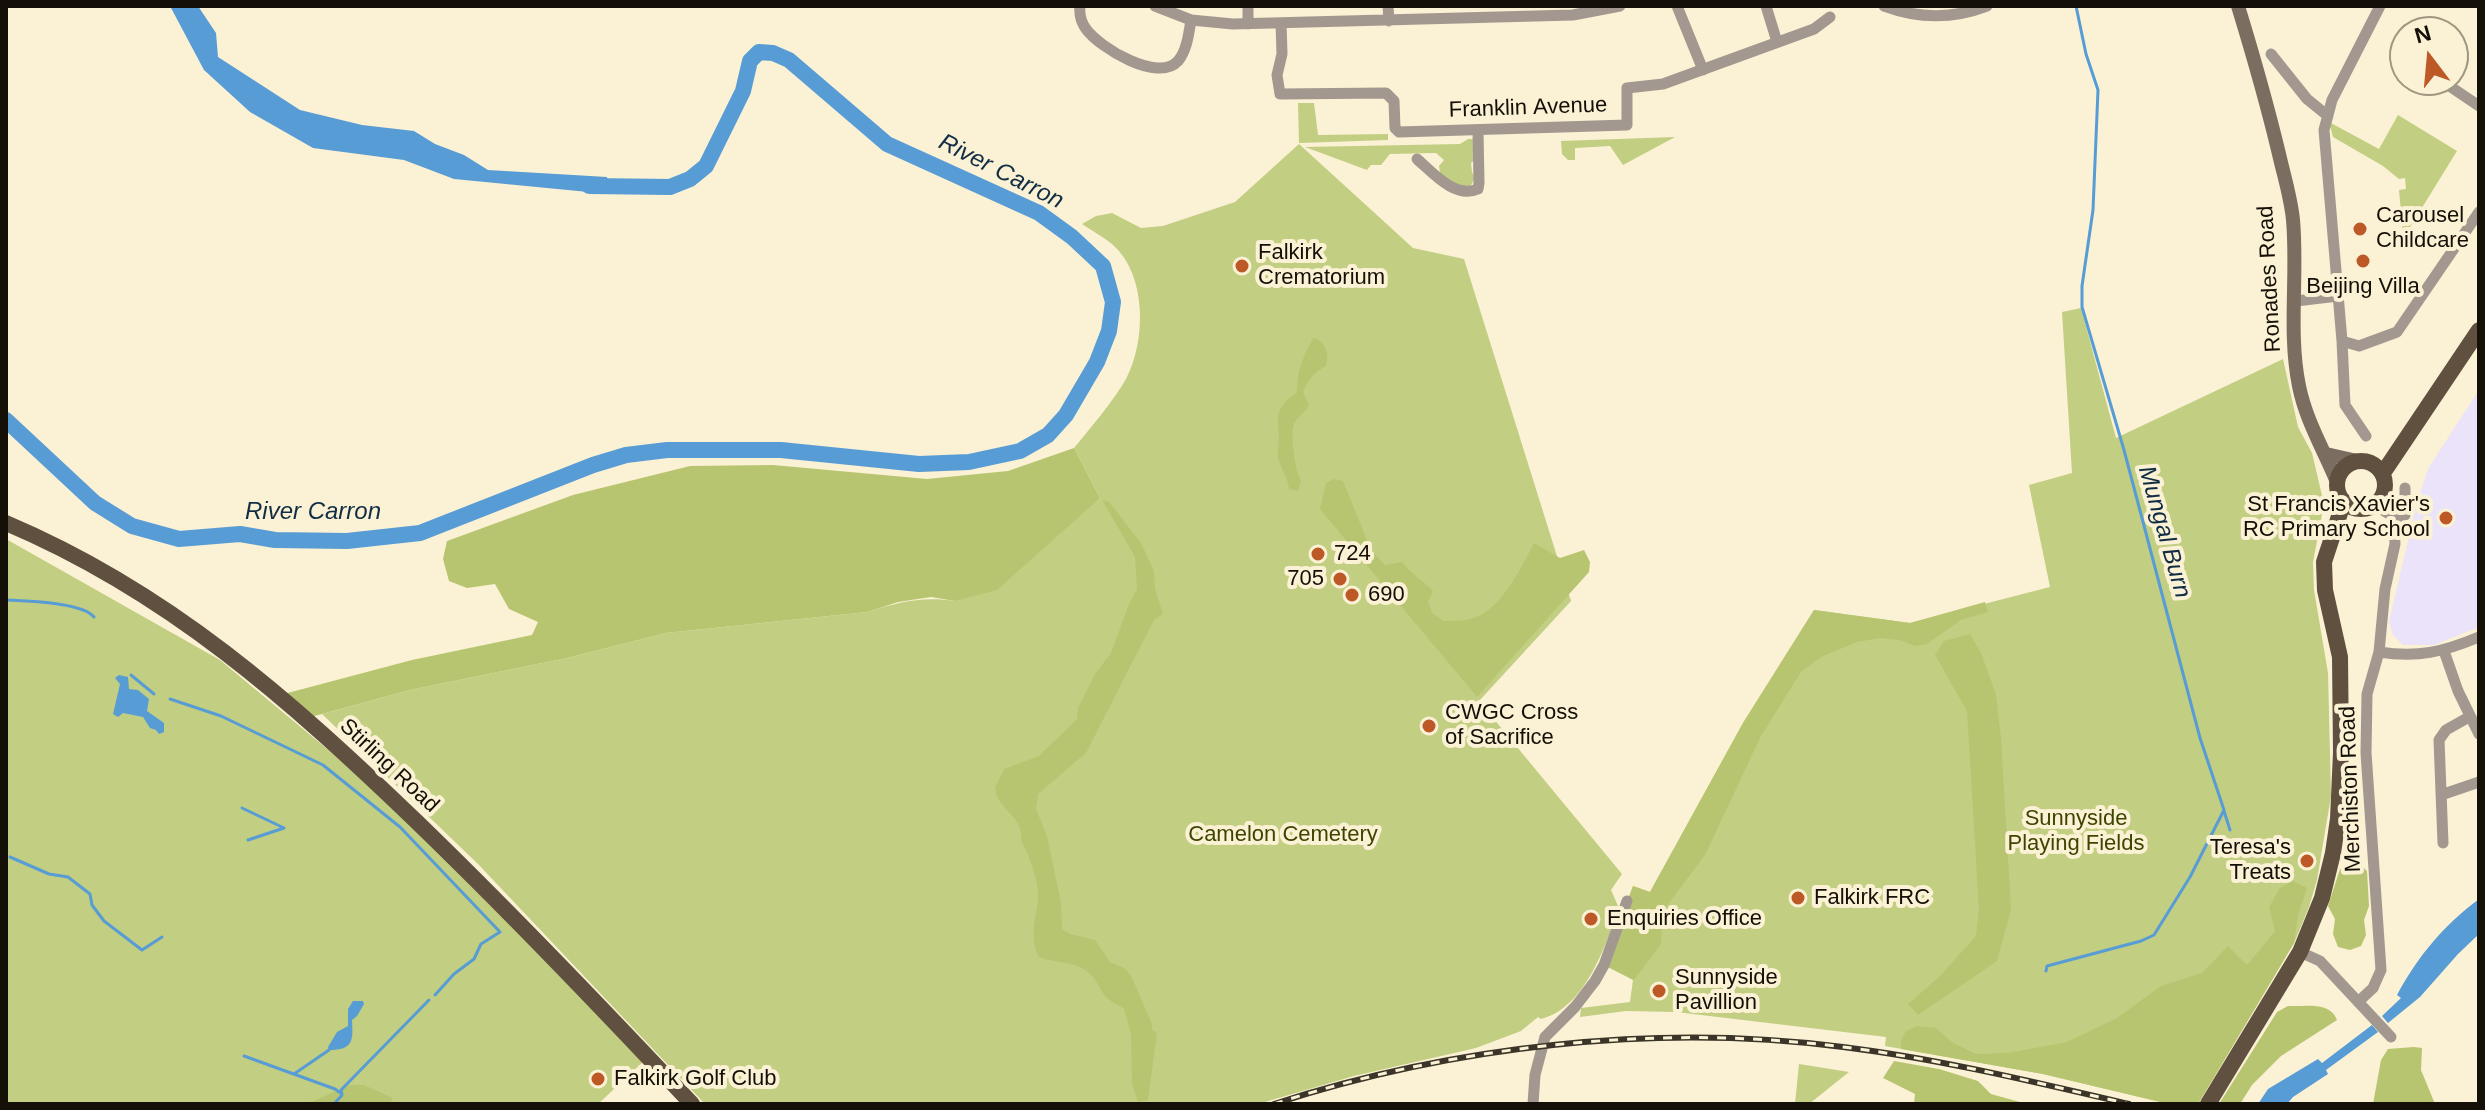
<!DOCTYPE html>
<html>
<head>
<meta charset="utf-8">
<style>
  body { margin:0 }
  #map { position:relative; width:2485px; height:1110px; overflow:hidden; background:#fbf1d4; font-family:Helvetica,sans-serif }
  canvas { display:block }
  .frame { position:absolute; inset:0; border:8px solid #141007; pointer-events:none }
  .north { position:absolute; left:2389px; top:16px; width:80px; height:80px; box-sizing:border-box; background:#fbf1d4; border:2px solid #9f9782; border-radius:50%; rotate:344deg; font-size:22px; font-weight:700; line-height:32px; text-align:center; color:#141007 }
  .north::after { content:''; display:block; margin:auto; width:28px; height:36px; background:#bd5827; clip-path:polygon(50% 0,100% 100%,50% 72%,0 100%) }
</style>
</head>
<body>
<div id="map">
<canvas width="2485" height="1110"></canvas>
<div class="frame"></div>
<div class="north">N</div>
</div>
<script>
const c = document.querySelector('canvas').getContext('2d');
c.lineJoin = 'round';
function fillPath(path, color) {
  c.fillStyle = color;
  c.fill(path, 'evenodd');
}
function strokePath(path, color, width, dash) {
  c.strokeStyle = color;
  c.lineWidth = width;
  c.lineCap = dash ? 'butt' : 'round';
  c.setLineDash(dash || []);
  c.stroke(path);
}
function drawText(font, color, halo, rows, align = 'center') {
  c.font = font + ' Helvetica,sans-serif';
  c.lineWidth = 8;
  c.setLineDash([]);
  c.textBaseline = 'middle';
  c.strokeStyle = halo;
  c.fillStyle = color;
  for (const [text, x, y, turn = 0] of rows) {
    c.save();
    c.translate(x, y);
    c.rotate((+turn || 0) * Math.PI / 180);
    c.textAlign = isNaN(turn) ? turn : align;
    if (halo) c.strokeText(text, 0, 0);
    c.fillText(text, 0, 0);
    c.restore();
  }
}
fillPath(new Path2D(`
  M2479 390V627L2434 645H2403L2393 635 2389 622 2418 498 2429 467Z`), '#eae3f9');
fillPath(new Path2D(`
  M1298 103H1314L1318 135 1388 134V140L1299 143Z
  M2398 115 2457 151 2407 232 2403 234 2399 190 2406 189 2405 178 2399 179 2383 166 2333 137 2329 122 2379 149Z
  M1675 137 1623 165 1610 146 1575 148V160H1568L1562 154 1561 141Z
  M1468 139H1474L1475 160 1471 163 1472 172 1475 178 1470 187 1452 183 1440 173 1439 166 1444 160 1436 153 1390 154 1381 165H1371L1367 170 1305 147 1460 144Z
  M1299 144 1413 248 1464 259 1571 601 1479 701 1622 874 1611 890 1619 908C1605 947 1585 1008 1541 1019L1538 1017 1521 1031 1476 1048 1354 1076 1258 1104H705L478 864 322 714 410 690 567 658 666 633 867 612C899 602 922 596 955 601L1100 498 1074 448C1092 426 1112 403 1126 379 1146 341 1147 275 1113 245 1104 237 1092 231 1082 224L1096 216 1112 213 1141 228 1163 226 1235 202Z
  M2081 308 2116 438 2283 359 2298 427 2312 453 2324 504 2313 562 2314 590 2328 673 2331 796 2317 880 2309 907 2294 943 2198 1104H2169L2043 1074 1885 1046 1886 1037 1676 1012 1626 1011 1580 1017 1581 1008 1630 1002 1633 980 1604 965 1633 886 1650 892 1743 723 1814 610 1910 623 2050 587 2029 485 2072 473 2062 312Z
  M6 539 220 660 362 778 408 822 644 1061 598 1104H6Z
  M1799 1064 1849 1072 1809 1104H1795Z`), '#c2ce82');
fillPath(new Path2D(`
  M1313 338C1325 340 1330 355 1326 366 1313 373 1309 379 1303 392L1309 405C1305 413 1295 418 1293 427 1291 439 1295 470 1301 481L1298 491 1289 489C1288 478 1281 469 1278 458 1277 451 1279 444 1279 438 1277 413 1276 408 1297 392 1296 372 1304 355 1313 338Z
  M1074 448 1100 498 997 590 955 601 931 597 898 602 867 612 666 633 567 658 410 690 307 718 280 695 412 660 532 635 538 622 509 609 495 584 467 588 449 581 443 559 447 541 573 495 690 466 773 465 927 479 1008 471Z
  M1334 479 1343 481 1371 550 1385 565 1402 562C1411 574 1423 580 1433 591L1428 602 1432 613 1444 621C1454 621 1467 621 1476 617 1502 608 1522 566 1534 543L1560 558 1584 550 1590 562 1589 572 1477 697 1320 509 1326 483Z
  M1102 500 1109 502 1141 543 1154 571 1155 589 1163 614 1154 620 1086 753 1038 794 1036 809 1047 836 1061 903 1062 929 1070 934 1095 940 1110 962 1126 969 1132 978 1152 1024V1030L1157 1033 1148 1100 1138 1102 1132 1083 1131 1034 1124 1009C1119 1005 1111 1002 1107 998 1099 990 1098 980 1088 972 1073 961 1055 963 1039 957 1028 936 1037 918 1038 896 1039 882 1028 852 1021 841 1024 822 1007 813 999 800 996 796 996 791 995 787L1004 769 1039 756 1077 719 1078 708 1095 674 1111 653 1129 604 1137 589 1135 557Z
  M1985 602 1988 612 1961 620 1927 644 1915 646 1899 640 1880 638 1857 642 1821 657 1801 672 1761 736 1705 855 1663 911 1661 944 1634 980 1604 965 1633 886 1650 892 1743 723 1814 610 1910 623Z
  M1970 634 1981 653 1996 694 2001 738 2011 909 1997 961 1918 1015 1908 1004 1939 977 1976 936 1979 910 1967 711 1935 655 1944 641Z
  M2353 864 2361 865 2367 871 2369 906 2364 920 2366 935 2361 946 2350 950 2338 947 2333 934 2335 919 2328 906 2340 869Z
  M2293 881 2307 888 2298 915 2294 943 2198 1104H2169L2043 1074 1901 1049V1040L1906 1031 1917 1026 1936 1028 1953 1043 1976 1054 2008 1053 2067 1042 2117 1018 2161 986 2202 973 2228 946 2247 965 2275 931 2269 907 2280 888Z
  M2288 1006C2305 1007 2330 1001 2337 1020L2281 1056 2252 1085 2240 1104H2219L2277 1012Z
  M2414 1047 2422 1048 2421 1070 2435 1104H2373L2381 1060 2388 1049Z
  M1894 1061 1939 1069 1978 1081 1991 1094 2027 1104H1914L1915 1094 1883 1078Z
  M349 1085H364L393 1098 390 1104H307Z`), '#b8c570');
fillPath(new Path2D(`
  M170 6H198L216 33 218 57 300 110 362 125 414 131 435 144 464 155 488 170 607 177 609 194 454 179 404 160 313 148 250 112 204 70Z
  M119 675 128 677 129 689 138 690 149 699 147 711 164 723V732L159 734 156 730 150 728 143 717 123 713 118 717 113 714 120 684 115 678Z
  M2479 899V934L2458 954 2420 997 2388 1023 2382 1016 2401 998 2397 995C2418 956 2444 925 2479 899Z
  M353 1001H363L364 1004 357 1016 352 1020C353 1040 354 1050 329 1050L328 1047 337 1032 348 1026V1009Z
  M2372 1025 2378 1032 2326 1070 2328 1074 2293 1097 2287 1104H2258L2268 1089 2318 1059 2322 1063Z`), '#589cd5');
strokePath(new Path2D(`
  M6 600C26 601 82 602 94 617
  M131 675 154 694
  M170 699 221 716 323 765 400 827 500 932 481 944 474 959 454 974 435 995
  M242 808 284 828
  M2224 811 2230 830
  M248 840 284 828
  M10 857 49 874 68 877 90 894 92 905 104 921 142 950 162 937
  M2046 971 2047 966 2141 941 2154 935 2190 877 2224 810 2200 738 2124 450 2082 307V286L2093 210 2098 90 2086 54 2076 6
  M244 1056 335 1089 342 1094 341 1090 429 1000
  M294 1074 329 1050
  M334 1104 342 1095`), '#589cd5', 3);
strokePath(new Path2D(`
  M6 420 95 503 132 526 179 539 240 534 275 540 347 541 420 533 593 465 626 455 667 450H781L919 464 969 462 1020 451 1048 435 1066 415 1097 362 1109 331 1113 302 1103 266 1072 237 1039 213 887 144 789 60 773 53 759 52 750 61 743 91 706 166 690 179 670 187 589 186`), '#589cd5', 16);
strokePath(new Path2D(`
  M1080 6C1079 15 1081 22 1086 29 1100 48 1158 83 1178 61 1187 51 1189 32 1191 20
  M1155 6 1191 20 1233 24 1573 15 1620 6
  M1388 6 1389 21
  M1677 6 1703 70
  M1766 6 1777 42
  M1884 6C1919 19 1953 19 1987 6
  M1281 23 1282 54 1277 75 1280 94 1386 93 1394 101 1395 128 1399 132 1627 125V88L1663 84 1814 29 1830 17
  M1248 24V6
  M2271 54 2307 99 2328 116
  M2448 85 2479 106
  M1417 159C1433 173 1455 199 1478 189L1479 183 1478 131
  M2296 301 2338 296
  M2342 341 2359 346 2397 332 2479 212
  M2366 436 2345 405 2342 341 2324 130 2332 100 2380 6
  M2374 505 2391 515
  M2393 521 2405 515V488
  M2444 651 2458 691 2479 734
  M2379 652C2418 658 2443 652 2479 637
  M2441 795 2479 782
  M2443 843 2439 740 2446 730 2469 717
  M2300 952 2320 961 2391 1037
  M2358 1002 2373 988 2381 970 2366 753 2367 694 2379 652 2385 589 2395 544 2394 527 2385 491
  M1533 1104 1535 1075 1545 1037 1575 1007 1595 981 1604 965 1627 901`), '#a2988f', 11);
strokePath(new Path2D(`
  M2238 6C2253 55 2267 104 2279 154 2284 176 2291 198 2293 220 2298 275 2288 332 2299 386 2306 421 2324 450 2337 482
  M2326 454 2357 461`), '#7b6e60', 14);
strokePath(new Path2D(`
  M2337 485a24 24 0 1 1 48 0a24 24 0 1 1-48 0Z
  M2383 473 2479 330
  M6 523C169 592 290 700 416 821 511 913 602 1008 692 1104
  M2208 1104 2300 952 2322 898 2333 853 2338 819 2341 752 2340 657 2325 590 2324 562 2344 501`), '#605040', 16);
const rail = new Path2D(`
  M1274 1104C1452 1046 1657 1023 1843 1047 1940 1059 2034 1082 2129 1104`);
strokePath(rail, '#3a3528', 6);
strokePath(rail, '#fbf1d4', 3, [9]);
for (const [x, y, r, color] of [
  [2360,229,8,"#bd5827"],
  [2363,261,8,"#bd5827"],
  [1242,266,8,"#bd5827"],
  [2446,518,8,"#bd5827"],
  [1318,554,8,"#bd5827"],
  [1340,579,8,"#bd5827"],
  [1352,595,8,"#bd5827"],
  [1429,726,8,"#bd5827"],
  [2307,861,8,"#bd5827"],
  [1798,898,8,"#bd5827"],
  [1591,919,8,"#bd5827"],
  [1659,991,8,"#bd5827"],
  [598,1079,8,"#bd5827"]
]) {
  const dot = new Path2D();
  dot.arc(x, y, r, 0, 2 * Math.PI);
  c.fillStyle = color;
  c.fill(dot);
  strokePath(dot, '#fbf1d4', 3);
}
drawText('22px', '#141007', '#fbf1d4', [
  ["Franklin Avenue",1528,108,-2],
  ["Ronades Road",2270,279,-93],
  ["Stirling Road",389,766,43],
  ["Merchiston Road",2351,789,-92]
]);
drawText('22px', '#141007', '#fbf1d4', [
  ["Carousel",2376,216],
  ["Childcare",2376,241],
  ["Falkirk",1258,253],
  ["Crematorium",1258,278],
  ["Beijing Villa",2363,287,"center"],
  ["St Francis Xavier's",2430,505,"right"],
  ["RC Primary School",2430,530,"right"],
  ["724",1334,554],
  ["705",1324,579,"right"],
  ["690",1368,595],
  ["CWGC Cross",1445,713],
  ["of Sacrifice",1445,738],
  ["Teresa's",2291,848,"right"],
  ["Treats",2291,873,"right"],
  ["Falkirk FRC",1814,898],
  ["Enquiries Office",1607,919],
  ["Sunnyside",1675,978],
  ["Pavillion",1675,1003],
  ["Falkirk Golf Club",614,1079]
], 'left');
drawText('22px', '#3e4501', '#fbf1d4', [
  ["Sunnyside",2076,819],
  ["Playing Fields",2076,844],
  ["Camelon Cemetery",1283,835]
]);
drawText('italic 24px', '#102d45', '#fbf1d4', [
  ["River Carron",1001,172,27],
  ["River Carron",313,512],
  ["Mungal Burn",2164,532,74]
]);
</script>
</body>
</html>
